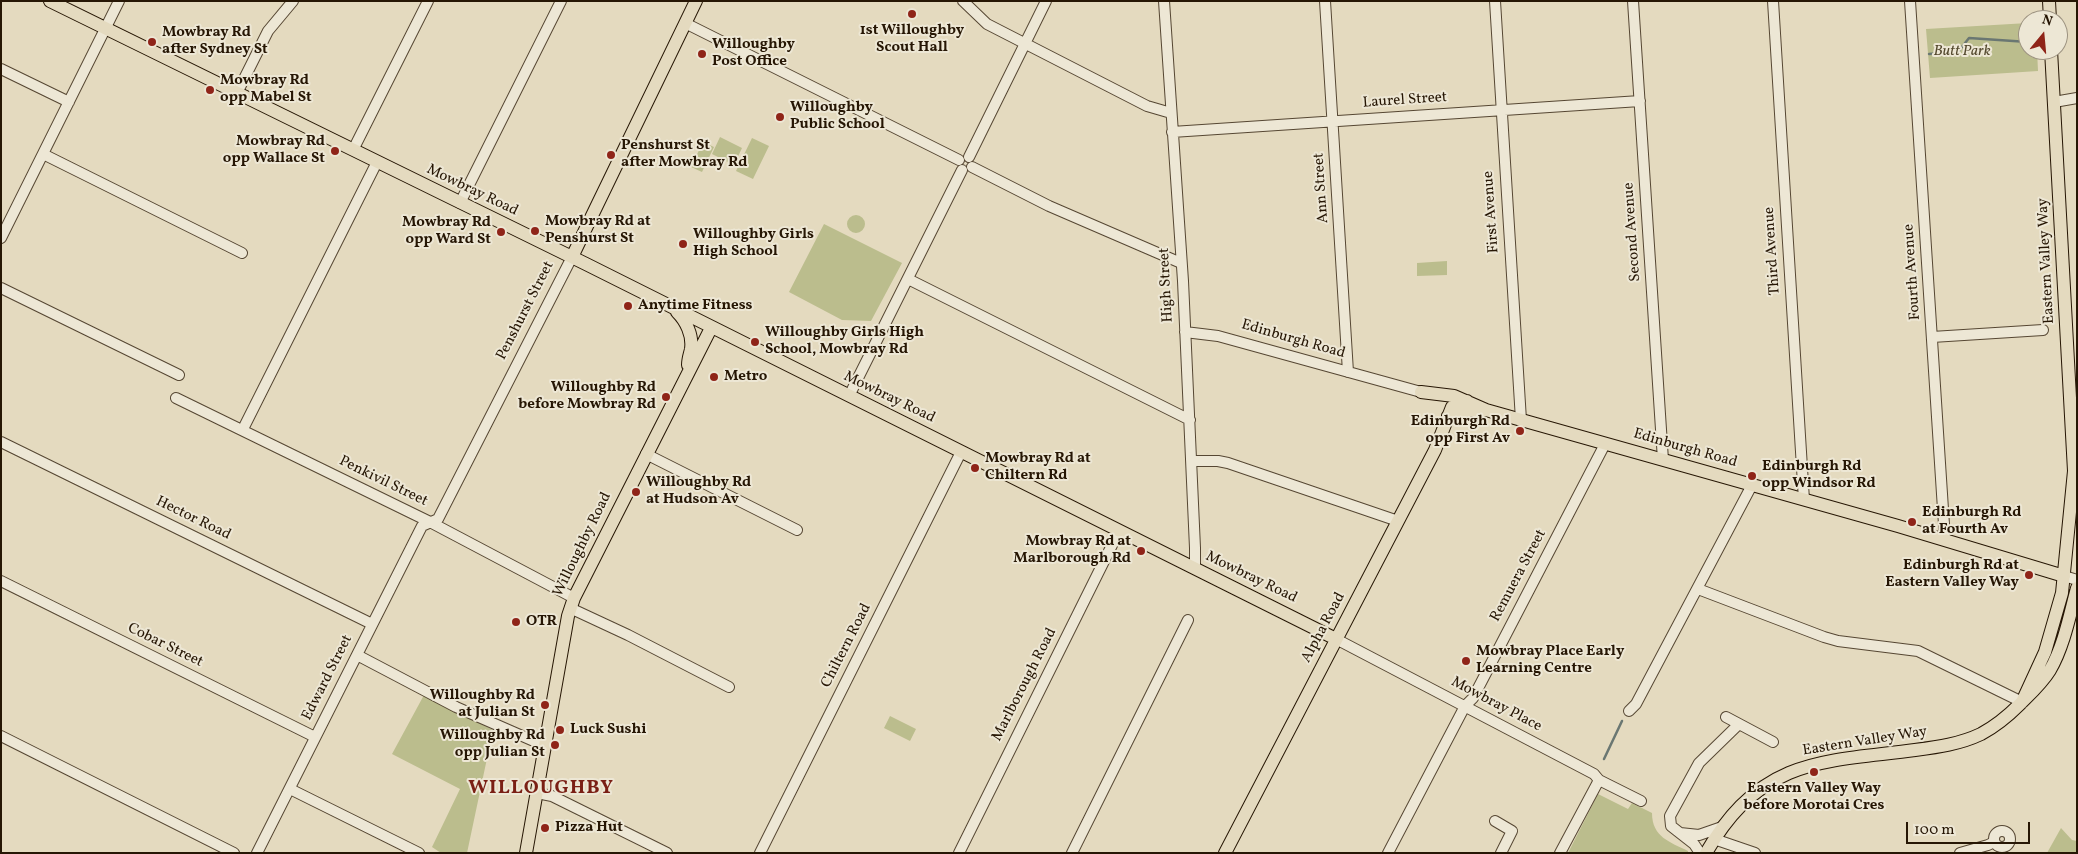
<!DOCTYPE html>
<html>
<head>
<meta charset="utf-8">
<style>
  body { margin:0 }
  #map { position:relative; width:2078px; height:854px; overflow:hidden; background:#e4dabf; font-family:Vollkorn,serif }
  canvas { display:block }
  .frame { position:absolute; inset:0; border:2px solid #261604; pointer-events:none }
  .north { position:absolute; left:2018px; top:10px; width:50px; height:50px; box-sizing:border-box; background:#ede7d5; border:1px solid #9d9381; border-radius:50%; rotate:17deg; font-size:14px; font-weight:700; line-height:20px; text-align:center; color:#261604 }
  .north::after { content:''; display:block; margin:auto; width:18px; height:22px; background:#8f2418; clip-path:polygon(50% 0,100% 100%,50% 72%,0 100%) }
  .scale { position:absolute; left:1906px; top:822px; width:124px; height:22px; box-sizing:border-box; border:2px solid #261604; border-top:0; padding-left:6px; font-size:15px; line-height:18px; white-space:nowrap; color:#261604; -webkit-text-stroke:4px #ede7d5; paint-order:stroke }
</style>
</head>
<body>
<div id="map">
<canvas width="2078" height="854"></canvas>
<div class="frame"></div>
<div class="north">N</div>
<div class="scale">100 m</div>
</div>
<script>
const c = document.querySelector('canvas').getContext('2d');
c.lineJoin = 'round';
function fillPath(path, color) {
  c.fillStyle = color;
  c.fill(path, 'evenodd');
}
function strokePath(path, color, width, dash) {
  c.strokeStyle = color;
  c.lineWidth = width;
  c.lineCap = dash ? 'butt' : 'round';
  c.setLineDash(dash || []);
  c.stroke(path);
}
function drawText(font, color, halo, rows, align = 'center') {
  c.font = font + ' Vollkorn,serif';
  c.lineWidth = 4;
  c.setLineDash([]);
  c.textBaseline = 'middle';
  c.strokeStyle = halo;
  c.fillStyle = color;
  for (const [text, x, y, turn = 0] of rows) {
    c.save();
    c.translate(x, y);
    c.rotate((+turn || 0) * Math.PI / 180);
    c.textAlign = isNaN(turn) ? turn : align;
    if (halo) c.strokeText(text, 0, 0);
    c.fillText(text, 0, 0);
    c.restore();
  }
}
fillPath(new Path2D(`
  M2028 23V50H2037L2038 71 1930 78 1926 29Z
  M720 137 742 148 734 165 712 154Z
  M752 138 769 146 753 179 736 171Z
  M703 142 714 147 702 172 691 167Z
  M847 224a9 9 0 1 1 18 0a9 9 0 1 1-18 0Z
  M824 224 902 263 871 321 842 320 789 292Z
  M1447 261V275L1417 276V263Z
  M424 695 493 730 467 853H441L432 847 460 789 392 754Z
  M890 716 916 729 910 741 884 728Z
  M1598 794 1628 809 1632 803 1652 813C1652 837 1670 842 1688 851V853H1568Z
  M2061 828 2072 840 2077 841V853H2047Z`), '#bbbd8d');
strokePath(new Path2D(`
  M1929 54 1958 52 1969 38 2028 42
  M1604 759 1622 721`), '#6a7772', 2.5);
const minor = new Path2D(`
  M963 1 987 24 1147 106 1171 113
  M1164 1 1183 281 1195 548V568
  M1325 1 1348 372
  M1495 1 1521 420
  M1633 1 1663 460
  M1773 1 1804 500
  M1910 1 1945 540
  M685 23 959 160
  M1 69 69 102
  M237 93 268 31 293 1
  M2054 102 2077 98
  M1172 132 1640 101
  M353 150 428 1
  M43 154 242 253
  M969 157 1046 1
  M972 167 1049 206 1181 263
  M460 203 561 1
  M1 238 119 1
  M908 279 1190 420
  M1 288 179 375
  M1185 332 1218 336 1421 392
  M1932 337 2043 330
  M849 396 962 170
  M176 398 430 522 574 598
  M243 429 377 162
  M1 442 372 624
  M646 454 797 530
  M1192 461H1218L1228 463 1398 521
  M2064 576 2077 580
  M1 581 315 737
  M1698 589 1824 637 1838 641 1918 651 2022 702
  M570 608 628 635 729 687
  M1336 639 1594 774 1599 780 1641 801
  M357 655 456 707 536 742 546 745
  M1629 711 1636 704 1752 485
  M1726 717 1773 742
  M1 736 234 853
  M290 789 419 853
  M537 793 552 796 667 853
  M1495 821 1512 831 1501 853
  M1994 839a8 8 0 1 1 16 0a8 8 0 1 1-16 0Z
  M1680 833 1699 835 1722 827
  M1714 839 1755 853
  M257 853 422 526 438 519 572 257
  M760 853 961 452
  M959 853 1119 531
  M1072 853 1188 620
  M1388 853 1465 706 1473 698 1605 444
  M1560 853 1599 780
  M1700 853 1694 844 1671 826 1670 816 1699 763 1739 724
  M1960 853 1988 845 1994 842`);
const major = new Path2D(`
  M50 1 586 264 1336 639
  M2049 1 2050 20
  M572 257 696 1
  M677 312C686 321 693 335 691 349 690 354 688 359 688 365
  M1421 392 1454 396 1486 410 1898 526 2064 576
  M1448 416 1460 411 1484 410
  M2022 702 2045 652 2062 593 2074 471 2051 50
  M526 853 568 616 574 598 711 328
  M1225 853 1435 450 1452 407 1460 401H1467
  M1706 853C1726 818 1751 789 1789 773 1828 757 1874 756 1915 750 1938 747 1960 744 1981 734 1996 726 2008 716 2020 704 2031 693 2042 683 2050 670 2064 646 2070 614 2077 588`);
strokePath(minor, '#564733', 12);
strokePath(major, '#261604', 14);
strokePath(minor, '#ede7d5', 10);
strokePath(major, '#e4dabf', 12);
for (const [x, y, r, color] of [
  [912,14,5,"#8f2418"],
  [152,42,5,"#8f2418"],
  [702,54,5,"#8f2418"],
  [210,90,5,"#8f2418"],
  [780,117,5,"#8f2418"],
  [335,151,5,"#8f2418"],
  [611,155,5,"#8f2418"],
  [535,231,5,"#8f2418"],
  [501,232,5,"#8f2418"],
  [683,244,5,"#8f2418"],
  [628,306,5,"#8f2418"],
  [755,342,5,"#8f2418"],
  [714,377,5,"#8f2418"],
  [666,397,5,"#8f2418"],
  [1520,431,5,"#8f2418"],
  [975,468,5,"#8f2418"],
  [1752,476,5,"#8f2418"],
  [636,492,5,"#8f2418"],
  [1912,522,5,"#8f2418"],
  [1141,551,5,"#8f2418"],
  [2029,575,5,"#8f2418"],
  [516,622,5,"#8f2418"],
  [1466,661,5,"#8f2418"],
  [545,705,5,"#8f2418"],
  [560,730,5,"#8f2418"],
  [555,745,5,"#8f2418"],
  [1814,772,5,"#8f2418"],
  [545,828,5,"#8f2418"]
]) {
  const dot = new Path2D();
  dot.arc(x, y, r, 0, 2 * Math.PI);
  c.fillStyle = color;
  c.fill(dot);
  strokePath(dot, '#ede7d5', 2);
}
drawText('bold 15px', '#261604', '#ede7d5', [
  ["1st Willoughby",912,31,"center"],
  ["Scout Hall",912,48,"center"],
  ["Mowbray Rd",162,33],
  ["after Sydney St",162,50],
  ["Willoughby",712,45],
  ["Post Office",712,62],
  ["Mowbray Rd",220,81],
  ["opp Mabel St",220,98],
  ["Willoughby",790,108],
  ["Public School",790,125],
  ["Mowbray Rd",325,142,"right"],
  ["opp Wallace St",325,159,"right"],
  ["Penshurst St",621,146],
  ["after Mowbray Rd",621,163],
  ["Mowbray Rd at",545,222],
  ["Penshurst St",545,239],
  ["Mowbray Rd",491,223,"right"],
  ["opp Ward St",491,240,"right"],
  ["Willoughby Girls",693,235],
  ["High School",693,252],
  ["Anytime Fitness",638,306],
  ["Willoughby Girls High",765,333],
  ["School, Mowbray Rd",765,350],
  ["Metro",724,377],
  ["Willoughby Rd",656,388,"right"],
  ["before Mowbray Rd",656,405,"right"],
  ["Edinburgh Rd",1510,422,"right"],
  ["opp First Av",1510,439,"right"],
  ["Mowbray Rd at",985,459],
  ["Chiltern Rd",985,476],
  ["Edinburgh Rd",1762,467],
  ["opp Windsor Rd",1762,484],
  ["Willoughby Rd",646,483],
  ["at Hudson Av",646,500],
  ["Edinburgh Rd",1922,513],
  ["at Fourth Av",1922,530],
  ["Mowbray Rd at",1131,542,"right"],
  ["Marlborough Rd",1131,559,"right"],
  ["Edinburgh Rd at",2019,566,"right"],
  ["Eastern Valley Way",2019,583,"right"],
  ["OTR",526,622],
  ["Mowbray Place Early",1476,652],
  ["Learning Centre",1476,669],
  ["Willoughby Rd",535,696,"right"],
  ["at Julian St",535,713,"right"],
  ["Luck Sushi",570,730],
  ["Willoughby Rd",545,736,"right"],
  ["opp Julian St",545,753,"right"],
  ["Eastern Valley Way",1814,789,"center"],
  ["before Morotai Cres",1814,806,"center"],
  ["Pizza Hut",555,828]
], 'left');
drawText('italic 15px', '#53482d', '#ede7d5', [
  ["Butt Park",1962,52]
]);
drawText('15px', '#261604', '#ede7d5', [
  ["Laurel Street",1405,101,-4],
  ["Ann Street",1322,188,-94],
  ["Mowbray Road",472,191,26],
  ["First Avenue",1492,212,-94],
  ["Second Avenue",1633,232,-94],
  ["Third Avenue",1773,251,-94],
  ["Eastern Valley Way",2047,261,-93],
  ["Fourth Avenue",1913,272,-94],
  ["High Street",1167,285,-93],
  ["Penshurst Street",526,311,-63],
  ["Edinburgh Road",1293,340,16],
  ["Mowbray Road",889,398,26],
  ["Edinburgh Road",1685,449,16],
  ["Penkivil Street",383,482,26],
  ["Hector Road",193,519,26],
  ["Willoughby Road",583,545,-64],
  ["Remuera Street",1519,576,-62],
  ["Mowbray Road",1251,578,26],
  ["Alpha Road",1324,628,-62],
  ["Cobar Street",165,646,26],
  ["Chiltern Road",847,646,-63],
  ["Edward Street",328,678,-63],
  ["Marlborough Road",1025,685,-63],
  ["Mowbray Place",1496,705,28],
  ["Eastern Valley Way",1865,742,-9]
]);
c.letterSpacing = '1px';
drawText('bold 20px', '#7a1f14', '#ede7d5', [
  ["WILLOUGHBY",541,789]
]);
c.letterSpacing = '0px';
</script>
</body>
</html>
